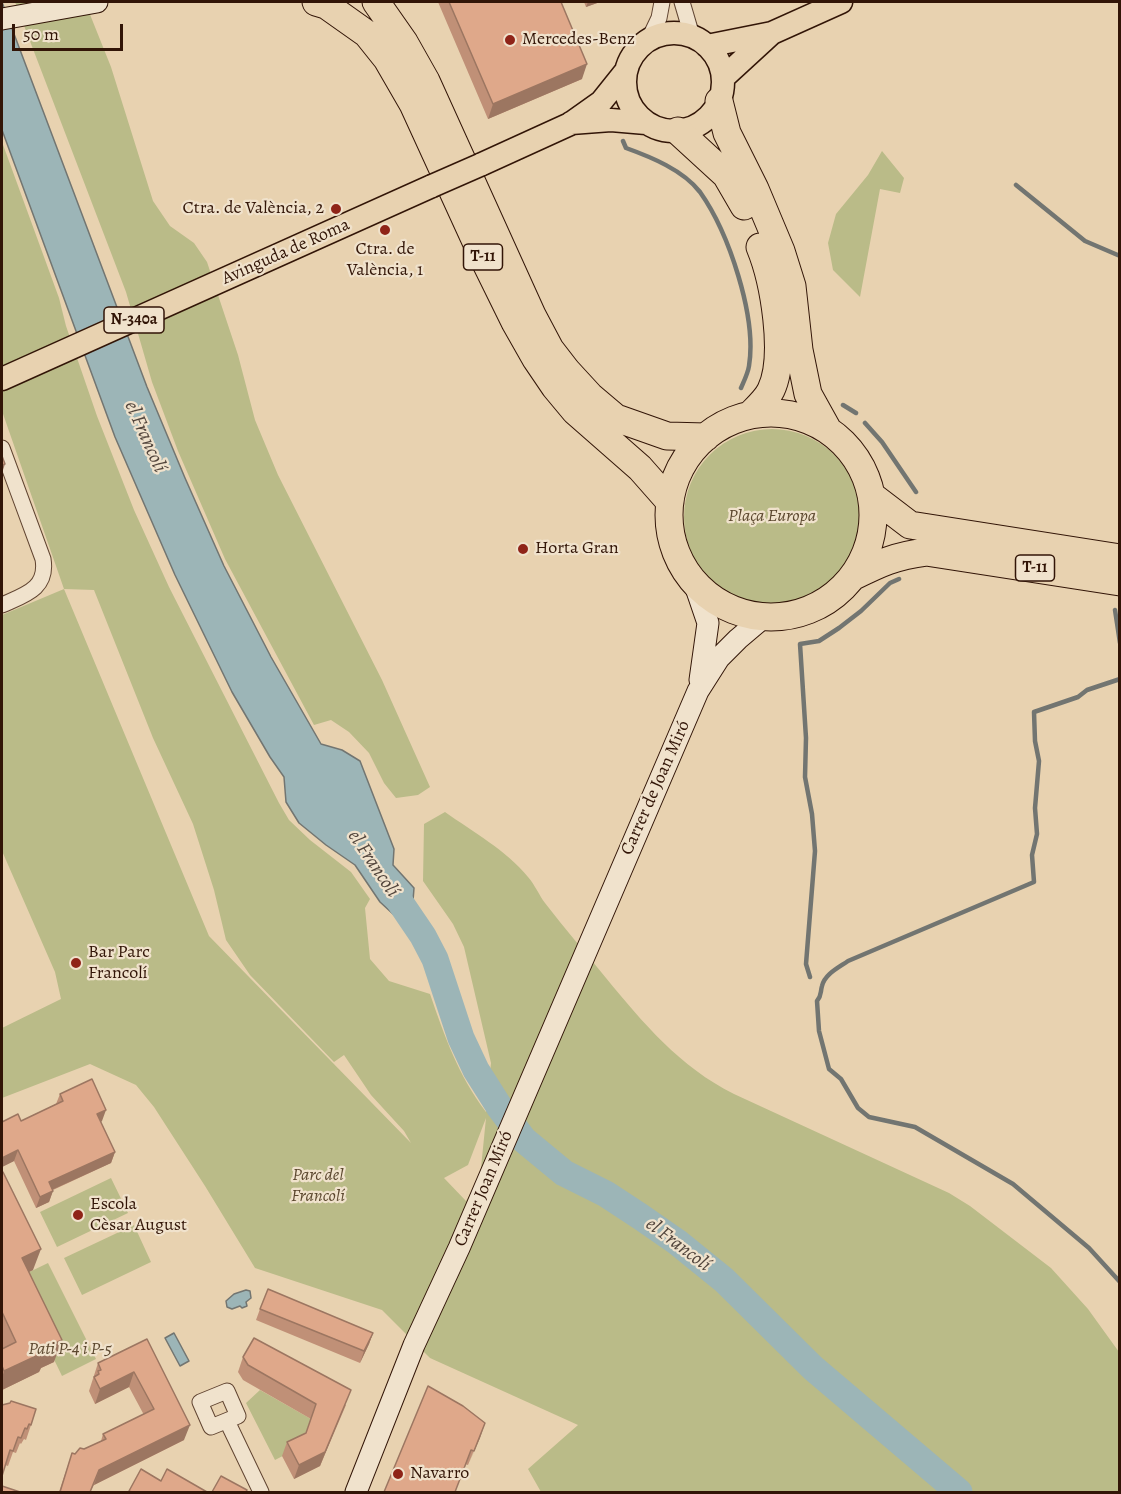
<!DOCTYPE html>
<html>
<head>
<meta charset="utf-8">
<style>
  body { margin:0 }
  #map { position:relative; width:1121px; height:1494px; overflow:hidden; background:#e8d2b0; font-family:Alegreya,serif }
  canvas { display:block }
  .frame { position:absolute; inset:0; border:3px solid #321507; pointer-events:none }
  .scale { position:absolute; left:12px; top:24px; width:111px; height:27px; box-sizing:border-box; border:3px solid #321507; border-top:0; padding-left:8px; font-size:18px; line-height:21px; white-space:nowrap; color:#321507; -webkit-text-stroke:4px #f0e2cc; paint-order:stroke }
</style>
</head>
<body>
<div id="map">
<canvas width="1121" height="1494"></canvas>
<div class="frame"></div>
<div class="scale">50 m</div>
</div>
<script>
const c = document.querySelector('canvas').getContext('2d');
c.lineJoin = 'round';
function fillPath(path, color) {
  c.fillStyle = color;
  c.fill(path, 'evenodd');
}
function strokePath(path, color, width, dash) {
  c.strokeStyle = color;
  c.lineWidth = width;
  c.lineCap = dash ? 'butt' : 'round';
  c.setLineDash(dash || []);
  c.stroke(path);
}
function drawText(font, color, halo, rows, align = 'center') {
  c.font = font + ' Alegreya,serif';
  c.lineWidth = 4.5;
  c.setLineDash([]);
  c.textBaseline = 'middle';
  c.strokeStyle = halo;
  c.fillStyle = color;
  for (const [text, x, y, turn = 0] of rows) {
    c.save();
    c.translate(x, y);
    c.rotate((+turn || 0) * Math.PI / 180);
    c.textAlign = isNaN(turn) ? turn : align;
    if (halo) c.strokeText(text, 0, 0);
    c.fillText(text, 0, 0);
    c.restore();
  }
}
fillPath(new Path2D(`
  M15 2H85L111 67 153 201 170 226 194 243 207 262 238 355 255 420 278 475 382 680 430 787 418 795 396 798 384 783 369 753 349 732 331 720 314 725 225 559 178 451 152 382 126 292Z
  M2 142 59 298 66 326 97 416 134 510 169 587 279 803 289 820 310 840 351 872 370 899 365 908 370 959 389 981 430 994C445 1037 458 1075 486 1112L491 1063 464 947 453 924 423 881 424 824 445 812C473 832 506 850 528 877 535 885 539 895 545 903 565 929 586 953 606 978 643 1023 680 1067 734 1094L949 1193 970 1206 1051 1268 1088 1309 1119 1352V1492H541L528 1469 578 1425 430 1358 382 1310 255 1268 205 1186 154 1107 136 1085 90 1064 2 1098V1028L61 999 55 972 2 851V615L64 589 2 411ZM64 589 94 590 153 738 193 824 214 890 226 940 250 975 334 1062 344 1055 371 1095 404 1131 411 1143 209 936ZM486 1118 480 1178 466 1201 444 1178 468 1165Z
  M882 151 904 178 900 193 880 189 860 297 833 270 828 243 836 214 868 175Z
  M684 517a88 88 0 1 1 176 0a88 88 0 1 1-176 0Z
  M111 1178 128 1213 57 1247 40 1212Z
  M134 1225 151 1262 82 1295 64 1258Z
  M48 1263 96 1359 62 1376 15 1279Z
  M260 1390 311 1419 300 1447 275 1460 246 1403Z`), '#babb88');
const water = new Path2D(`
  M2 2 147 387 185 478 224 566 271 657 321 744 342 750 360 761 394 849 393 865 414 888 413 901 393 914 380 902 355 865 326 845 299 823 286 802 284 777 270 757 232 692 175 575 115 437 2 130Z
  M246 1290 250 1291 251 1298 246 1302 247 1306 242 1308 240 1306 232 1309 227 1307 226 1301 234 1294Z
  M174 1333 189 1361 180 1366 165 1338Z`);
fillPath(water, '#9cb5b7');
strokePath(water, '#727571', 1.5);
strokePath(new Path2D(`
  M623 141 626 148C651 157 683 170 700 192 729 233 757 317 749 366 748 373 744 381 741 388
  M1016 185 1085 241 1120 256
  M843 405 856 413
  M865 423 882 442 916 492
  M1115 610 1120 643
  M1120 679 1087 690 1078 697 1034 712 1035 741 1039 761 1035 808 1037 834 1032 855 1034 882 848 961C838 968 825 974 822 986 820 993 822 995 817 1001L819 1031 829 1069 841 1079 858 1108 869 1117 915 1127 1013 1184 1089 1248 1120 1282
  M810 977 806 964 815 851 812 814 805 777 806 738 800 644 819 641 839 628 861 611 890 583 899 579`), '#727571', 4.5);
strokePath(new Path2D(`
  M383 877 423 936 435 959 461 1038 476 1070 500 1108 524 1140 564 1173 606 1194 641 1217 677 1242 724 1280 813 1368 959 1492`), '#9cb5b7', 27);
const street = new Path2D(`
  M682 2 692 36
  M649 39 659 18 662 2
  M2 448 43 559C48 589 24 595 2 605
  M227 1391 238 1416 211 1427 200 1402Z
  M227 1421 261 1492`);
const secondary = new Path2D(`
  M2 19 97 2
  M694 582 708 623 700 680
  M356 1492 414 1345 459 1248 698 691 719 658 738 639 764 617`);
const primary = new Path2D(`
  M625 82a49 49 0 1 1 98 0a49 49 0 1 1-98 0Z
  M707 46 772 33 841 2
  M723 78 772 33
  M571 123 611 120 646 123
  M480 165 570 124 601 102 625 72
  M2 379 432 186`);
const highway = new Path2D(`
  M316 2 326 5 367 34 387 59 413 104 483 257 515 322 536 359 555 387 575 411 640 468 670 502
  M376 2 404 42 426 81 532 315 550 349 567 371 590 396 616 418 667 436 706 437
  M719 101 727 133 755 189 781 251 792 286 799 350 808 394 828 430
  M678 131 726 175 744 206
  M669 515a102 102 0 1 1 204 0a102 102 0 1 1-204 0Z
  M750 415C757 408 767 399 771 390 787 356 774 281 760 247
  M872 496 910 525 1120 558
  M852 577C880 563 895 556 926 552L1120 582`);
strokePath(street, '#604431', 17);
strokePath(secondary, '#321507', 23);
strokePath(primary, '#321507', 25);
strokePath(highway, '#321507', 29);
strokePath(street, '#f0e2cc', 15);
strokePath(secondary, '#f0e2cc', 21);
strokePath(primary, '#e8d2b0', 22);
strokePath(highway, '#e8d2b0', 27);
const primaryBridge = new Path2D(`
  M432 186 480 165`);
strokePath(primaryBridge, '#321507', 25, []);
strokePath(primaryBridge, '#e8d2b0', 22);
fillPath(new Path2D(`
  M438 2H561L582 79 488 119Z
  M584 2H600L586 7Z
  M60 1094 102 1121 101 1122 115 1152 111 1163 53 1190 49 1202 36 1208 14 1161 2 1167V1122L21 1121 56 1104Z
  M2 1173 33 1270 29 1272 54 1362 41 1368 39 1372 2 1390Z
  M260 1309 373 1333 369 1344 360 1363 256 1320Z
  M147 1339 184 1440 94 1485 90 1492H59L72 1453 75 1454 101 1441 103 1434 144 1415 129 1387 95 1404 89 1391 98 1363Z
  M243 1357 346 1405 320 1466 294 1479 282 1456 287 1442 306 1433 311 1419 243 1380 238 1372Z
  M2 1405 31 1425 26 1440 24 1439 21 1444 20 1443 16 1453 13 1452 8 1466 5 1465Z
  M463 1406 485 1423 468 1465 465 1464Z`), '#c09077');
fillPath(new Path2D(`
  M588 2H600L586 7Z
  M587 64 582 79 488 119 493 104Z
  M5 464 2 473V465Z
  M106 1110 102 1121 93 1125 97 1114Z
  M18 1150 14 1161 2 1167V1158Z
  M115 1152 111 1163 45 1193 49 1182Z
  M53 1191 49 1202 36 1208 40 1197Z
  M41 1249 33 1270 15 1279 22 1258Z
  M373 1333 369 1344 360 1363 364 1351Z
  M62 1340 54 1362 41 1368 39 1372 2 1390V1378L4 1371 45 1348Z
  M134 1372 129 1387 95 1404 100 1389Z
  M351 1390 320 1466 294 1479 299 1465Z
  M485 1423 480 1438 468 1465 474 1451Z
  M190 1425 184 1440 94 1485 99 1470Z`), '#9c7661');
const building = new Path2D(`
  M449 2H561L587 64 493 104Z
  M2 456 5 464 2 465Z
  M92 1079 106 1110 97 1114 115 1152 49 1182 53 1191 40 1197 18 1150 2 1158V1122L18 1114 21 1121 63 1101 60 1094Z
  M3 1172 41 1249 22 1258 62 1340 45 1348 47 1351 4 1371 2 1366V1349L16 1342 2 1312V1173Z
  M268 1289 373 1333 364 1351 260 1309Z
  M254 1338 351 1390 325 1452 299 1465 287 1442 306 1433 316 1404 248 1365 243 1357Z
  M147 1339 190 1425 99 1470 90 1492H60L72 1453 75 1454 80 1448 84 1449 106 1439 103 1434 154 1409 134 1372 100 1389 94 1377 99 1374 98 1371 101 1370 98 1363Z
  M428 1386 463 1406 485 1423 474 1451 471 1450 455 1492H384Z
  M11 1401 36 1409 31 1425 29 1424 27 1429 25 1428 21 1438 18 1437 13 1451 10 1450 2 1476V1405L10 1403Z
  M141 1469 161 1481 167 1469 207 1492H132L129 1491Z
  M221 1476 247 1490 246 1492H212Z
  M2 1486 20 1492H2Z`);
fillPath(building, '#dfa88a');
strokePath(building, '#9c7661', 1.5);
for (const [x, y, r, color] of [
  [510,40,6,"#8f2418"],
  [336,209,6,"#8f2418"],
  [385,230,6,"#8f2418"],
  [523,549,6,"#8f2418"],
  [76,963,6,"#8f2418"],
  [78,1215,6,"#8f2418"],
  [398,1474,6,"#8f2418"]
]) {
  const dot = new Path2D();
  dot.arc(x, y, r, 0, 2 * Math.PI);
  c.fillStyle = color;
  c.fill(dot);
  strokePath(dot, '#f0e2cc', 2);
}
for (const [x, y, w] of [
  [483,257,39],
  [134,320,60],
  [1035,568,39]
]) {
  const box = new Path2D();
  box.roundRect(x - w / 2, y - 13, w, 26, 4.5);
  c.fillStyle = '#f0e2cc';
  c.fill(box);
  strokePath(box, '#321507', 1.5);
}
drawText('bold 16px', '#321507', null, [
  ["T-11",483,257],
  ["N-340a",134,320],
  ["T-11",1035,568]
]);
drawText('18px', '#321507', '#f0e2cc', [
  ["Mercedes-Benz",522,40],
  ["Ctra. de València, 2",324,209,"right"],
  ["Ctra. de",385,250,"center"],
  ["València, 1",385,271,"center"],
  ["Horta Gran",535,549],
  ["Bar Parc",88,953],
  ["Francolí",88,974],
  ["Escola",90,1205],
  ["Cèsar August",90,1226],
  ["Navarro",410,1474]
], 'left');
drawText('18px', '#321507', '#f0e2cc', [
  ["Avinguda de Roma",286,252,-24],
  ["Carrer de Joan Miró",656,788,-66],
  ["Carrer Joan Miró",484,1189,-67]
]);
drawText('italic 18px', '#5b472e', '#f0e2cc', [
  ["Plaça Europa",772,517],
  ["Parc del",318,1176],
  ["Francolí",318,1197],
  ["Pati P-4 i P-5",70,1350]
]);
drawText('italic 20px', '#52453c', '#f0e2cc', [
  ["el Francolí",145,437,66],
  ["el Francolí",373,864,56],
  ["el Francolí",678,1245,37]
]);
</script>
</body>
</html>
